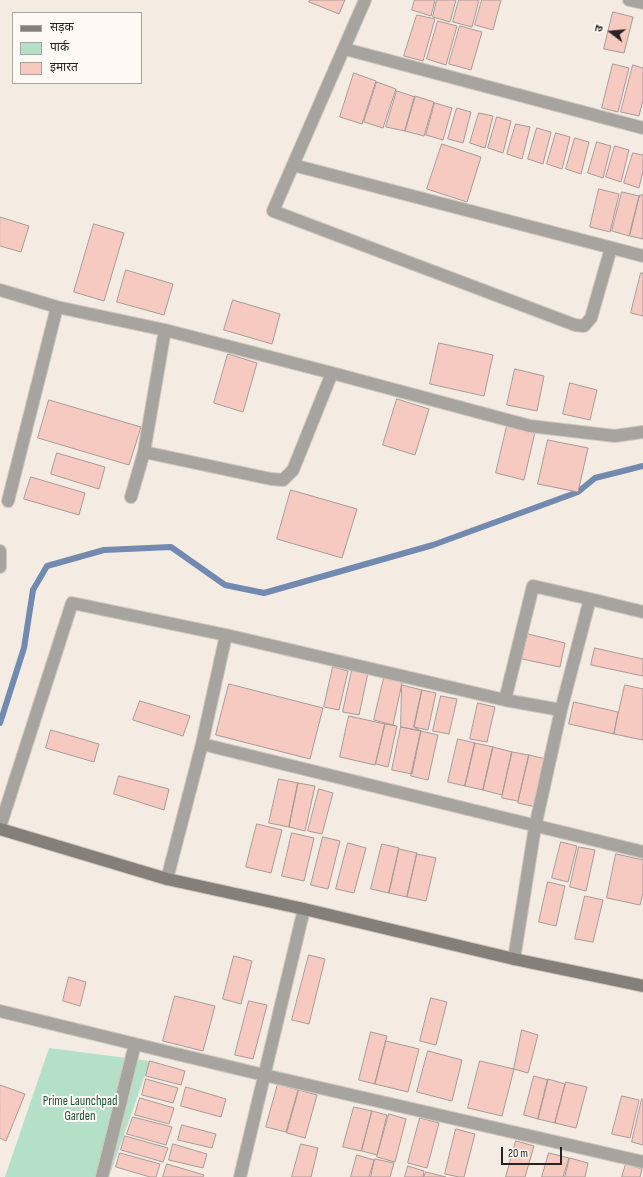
<!DOCTYPE html>
<html>
<head>
<meta charset="utf-8">
<style>
  body { margin:0 }
  #map { position:relative; width:643px; height:1177px; overflow:hidden; background:#f4ece2; font-family:"Sofia Sans Condensed","Noto Sans Devanagari",sans-serif }
  canvas { display:block }
  .legend { position:absolute; left:12px; top:12px; width:130px; height:72px; box-sizing:border-box; background:#fef9f4; border:1px solid #a8a39f; margin:0; padding:5px 7px; list-style:none; font-size:12px; color:#262320 }
  .legend li { display:flex; align-items:center; gap:8px; height:20px }
  .legend b { width:20px; border:1px solid #a8a39f }
  .north { position:absolute; left:591px; top:12px; width:40px; height:40px; -webkit-text-stroke:3px #fef9f4; paint-order:stroke; rotate:286deg; font-size:11px; font-weight:700; line-height:16px; text-align:center; color:#262320 }
  .north::after { content:''; display:block; margin:auto; width:14px; height:18px; background:#262320; clip-path:polygon(50% 0,100% 100%,50% 72%,0 100%) }
  .scale { position:absolute; left:501px; top:1147px; width:61px; height:18px; box-sizing:border-box; border:2px solid #262320; border-top:0; padding-left:5px; font-size:12px; line-height:14px; white-space:nowrap; color:#262320; -webkit-text-stroke:3px #fef9f4; paint-order:stroke }
</style>
</head>
<body>
<div id="map">
<canvas width="643" height="1177"></canvas>
<ul class="legend">
<li><b style="height:5px;background:#857f7a"></b>सड़क</li>
<li><b style="height:11px;background:#b4e0c8"></b>पार्क</li>
<li><b style="height:11px;background:#f7cac1"></b>इमारत</li>
</ul>
<div class="north">उ</div>
<div class="scale">20 m</div>
</div>
<script>
const c = document.querySelector('canvas').getContext('2d');
c.lineJoin = 'round';
function fillPath(path, color) {
  c.fillStyle = color;
  c.fill(path, 'evenodd');
}
function strokePath(path, color, width, dash) {
  c.strokeStyle = color;
  c.lineWidth = width;
  c.lineCap = dash ? 'butt' : 'round';
  c.setLineDash(dash || []);
  c.stroke(path);
}
function drawText(font, color, halo, rows, align = 'center') {
  c.font = font + ' "Sofia Sans Condensed",sans-serif';
  c.lineWidth = 4;
  c.setLineDash([]);
  c.textBaseline = 'middle';
  c.strokeStyle = halo;
  c.fillStyle = color;
  for (const [text, x, y, turn = 0] of rows) {
    c.save();
    c.translate(x, y);
    c.rotate((+turn || 0) * Math.PI / 180);
    c.textAlign = isNaN(turn) ? turn : align;
    if (halo) c.strokeText(text, 0, 0);
    c.fillText(text, 0, 0);
    c.restore();
  }
}
fillPath(new Path2D(`
  M49 1048 150 1061 109 1177H5Z`), '#b4e0c8');
strokePath(new Path2D(`
  M0 723 24 648 33 590 47 566 104 550 171 547 225 585 264 593 433 545 578 492 595 478 643 466`), '#728ab0', 6);
const building = new Path2D(`
  M310 0H345L339 14 309 2Z
  M415 0H435L431 16 412 10Z
  M437 0H456L450 22 433 17Z
  M459 0H479L472 27 453 22Z
  M482 0H501L493 30 475 25Z
  M613 12 633 17 624 53 604 49Z
  M417 15 435 19 423 61 404 56Z
  M438 21 457 26 446 65 427 59Z
  M460 26 482 32 471 70 449 64Z
  M613 64 629 68 618 112 602 108Z
  M633 65 643 68V100L639 116 621 112Z
  M354 73 376 81 362 124 340 117Z
  M377 82 396 89 383 128 364 122Z
  M397 91 415 97 405 131 386 127Z
  M415 96 434 102 424 136 405 131Z
  M435 103 452 108 443 140 426 135Z
  M457 108 471 112 463 143 448 139Z
  M479 113 493 116 485 148 470 143Z
  M497 117 511 121 503 153 488 148Z
  M516 124 530 127 522 159 507 154Z
  M537 128 551 132 543 164 528 159Z
  M556 133 570 137 562 169 547 164Z
  M575 138 589 142 581 174 566 169Z
  M597 142 611 146 603 178 588 173Z
  M442 144 481 157 467 202 427 189Z
  M615 146 629 150 621 182 606 177Z
  M633 153 643 155V171L639 188 624 183Z
  M599 189 619 194 610 232 590 227Z
  M622 192 639 196 629 236 612 231Z
  M640 195H643V239L630 236Z
  M0 217 29 226 21 252 0 246Z
  M94 224 124 233 104 301 74 292Z
  M126 270 173 284 164 315 117 302Z
  M641 273H643V316L631 313Z
  M233 300 280 314 272 344 224 330Z
  M439 343 493 355 484 396 430 384Z
  M228 354 257 363 243 412 214 403Z
  M515 369 544 376 537 411 507 405Z
  M570 383 597 390 590 420 563 414Z
  M397 399 429 409 415 455 383 445Z
  M49 400 141 427 129 465 38 438Z
  M507 426 535 432 524 480 496 473Z
  M548 440 588 448 578 492 538 484Z
  M57 453 105 467 99 489 51 474Z
  M31 477 85 493 79 515 24 499Z
  M291 490 357 509 342 558 277 539Z
  M528 634 565 643 560 667 522 659Z
  M595 648 643 659V676L591 665Z
  M333 667 348 671 339 710 324 707Z
  M352 670 368 673 359 715 343 712Z
  M385 674 403 678 393 725 374 720Z
  M229 684 323 708 310 759 216 735Z
  M402 685 422 690 414 727 421 731 401 727Z
  M625 685 643 689V740L614 734Z
  M422 690 436 693 428 730 414 727Z
  M441 696 457 699 449 734 433 731Z
  M140 701 190 716 183 736 133 720Z
  M574 702 618 712 614 734 569 724Z
  M478 703 495 707 487 742 470 739Z
  M349 716 385 724 375 765 340 757Z
  M385 724 397 726 388 767 376 764Z
  M401 727 421 731 412 774 392 770Z
  M51 730 99 744 94 762 46 748Z
  M421 731 438 735 428 780 411 776Z
  M458 739 475 743 465 786 448 782Z
  M475 743 493 747 483 790 465 786Z
  M493 747 512 752 502 795 483 790Z
  M512 752 529 755 518 801 502 798Z
  M529 755 546 759 536 807 518 803Z
  M119 776 169 789 164 810 114 794Z
  M279 779 298 783 289 827 269 823Z
  M298 783 315 786 305 831 289 827Z
  M319 789 333 793 322 834 308 831Z
  M257 824 282 830 271 873 246 867Z
  M292 833 314 838 304 881 282 876Z
  M323 837 340 841 328 889 311 885Z
  M561 842 577 846 568 882 552 878Z
  M348 843 366 848 354 893 336 889Z
  M382 844 399 848 389 893 371 889Z
  M579 847 595 850 586 891 570 887Z
  M399 849 417 853 407 897 389 893Z
  M417 854 436 858 426 901 407 897Z
  M616 854 643 860V893L640 905 607 898Z
  M548 882 565 886 556 926 539 922Z
  M585 896 603 900 593 942 575 939Z
  M309 955 325 959 309 1024 292 1020Z
  M234 956 252 961 241 1004 223 999Z
  M69 977 86 982 80 1006 63 1001Z
  M175 996 215 1006 203 1051 163 1041Z
  M431 998 447 1002 436 1045 420 1041Z
  M249 1001 267 1005 253 1059 235 1055Z
  M522 1030 538 1035 528 1073 514 1069Z
  M371 1032 387 1036 375 1084 359 1080Z
  M386 1041 419 1049 408 1092 375 1084Z
  M428 1051 462 1060 452 1101 417 1092Z
  M150 1061 185 1071 181 1085 146 1076Z
  M480 1061 514 1069 502 1116 468 1108Z
  M534 1076 548 1080 538 1119 524 1115Z
  M146 1079 178 1088 173 1103 142 1095Z
  M548 1079 565 1084 555 1123 538 1119Z
  M566 1082 587 1087 576 1128 555 1123Z
  M278 1084 298 1090 286 1132 266 1127Z
  M0 1085 25 1094 6 1141 0 1138Z
  M186 1087 226 1099 221 1117 181 1106Z
  M299 1090 317 1095 305 1138 287 1133Z
  M622 1096 639 1100 630 1138 612 1134Z
  M140 1098 174 1108 169 1124 135 1115Z
  M642 1099H643V1145L632 1142Z
  M354 1107 372 1111 361 1151 343 1147Z
  M372 1111 387 1115 377 1155 362 1151Z
  M389 1114 406 1119 395 1162 377 1157Z
  M133 1117 172 1127 166 1145 127 1134Z
  M420 1118 439 1123 427 1168 408 1163Z
  M182 1125 216 1134 212 1148 178 1140Z
  M456 1129 475 1134 464 1177H459L445 1174Z
  M125 1136 168 1148 163 1162 121 1150Z
  M516 1141 534 1146 525 1177H506Z
  M173 1144 207 1154 203 1168 169 1160Z
  M301 1144 318 1148 311 1177H292Z
  M120 1153 160 1164 156 1177H150L116 1167Z
  M549 1153 569 1158 563 1177H542Z
  M357 1155 374 1160 369 1177H351Z
  M570 1158 588 1163 585 1177H565Z
  M375 1159 394 1163 390 1177H371Z
  M167 1164 204 1175 203 1177H163Z
  M626 1164 642 1169 640 1177H622Z
  M408 1166 424 1171 423 1177H405Z
  M426 1172 446 1177H424Z`);
fillPath(building, '#f7cac1');
strokePath(building, '#a69a97', 1);
const street = new Path2D(`
  M365 0 293 165 643 256
  M629 0 643 3
  M345 49 643 128
  M293 165 273 211 575 325 584 326 591 318 611 248
  M0 290 57 307 165 330 332 373 530 426 615 436 643 432
  M144 452 165 330
  M131 497 144 452 271 479 283 480 293 470 332 373
  M8 501 57 307
  M0 567V551
  M505 700 533 586 590 599
  M202 744 643 852
  M0 827 72 603 226 635 505 700 561 710
  M167 879 202 744 226 635
  M514 959 535 827 561 710 590 599 643 612
  M0 1011 135 1044
  M102 1177 135 1044 264 1075 643 1162
  M240 1177 304 909`);
const secondary = new Path2D(`
  M0 829 167 879 304 909 514 959 643 986`);
strokePath(street, '#cfc8bf', 14);
strokePath(secondary, '#cfc8bf', 14);
strokePath(street, '#a7a39f', 12);
strokePath(secondary, '#857f7a', 12);
drawText('13px', '#1b523a', '#fef9f4', [
  ["Prime Launchpad",80,1102],
  ["Garden",80,1117]
]);
</script>
</body>
</html>
